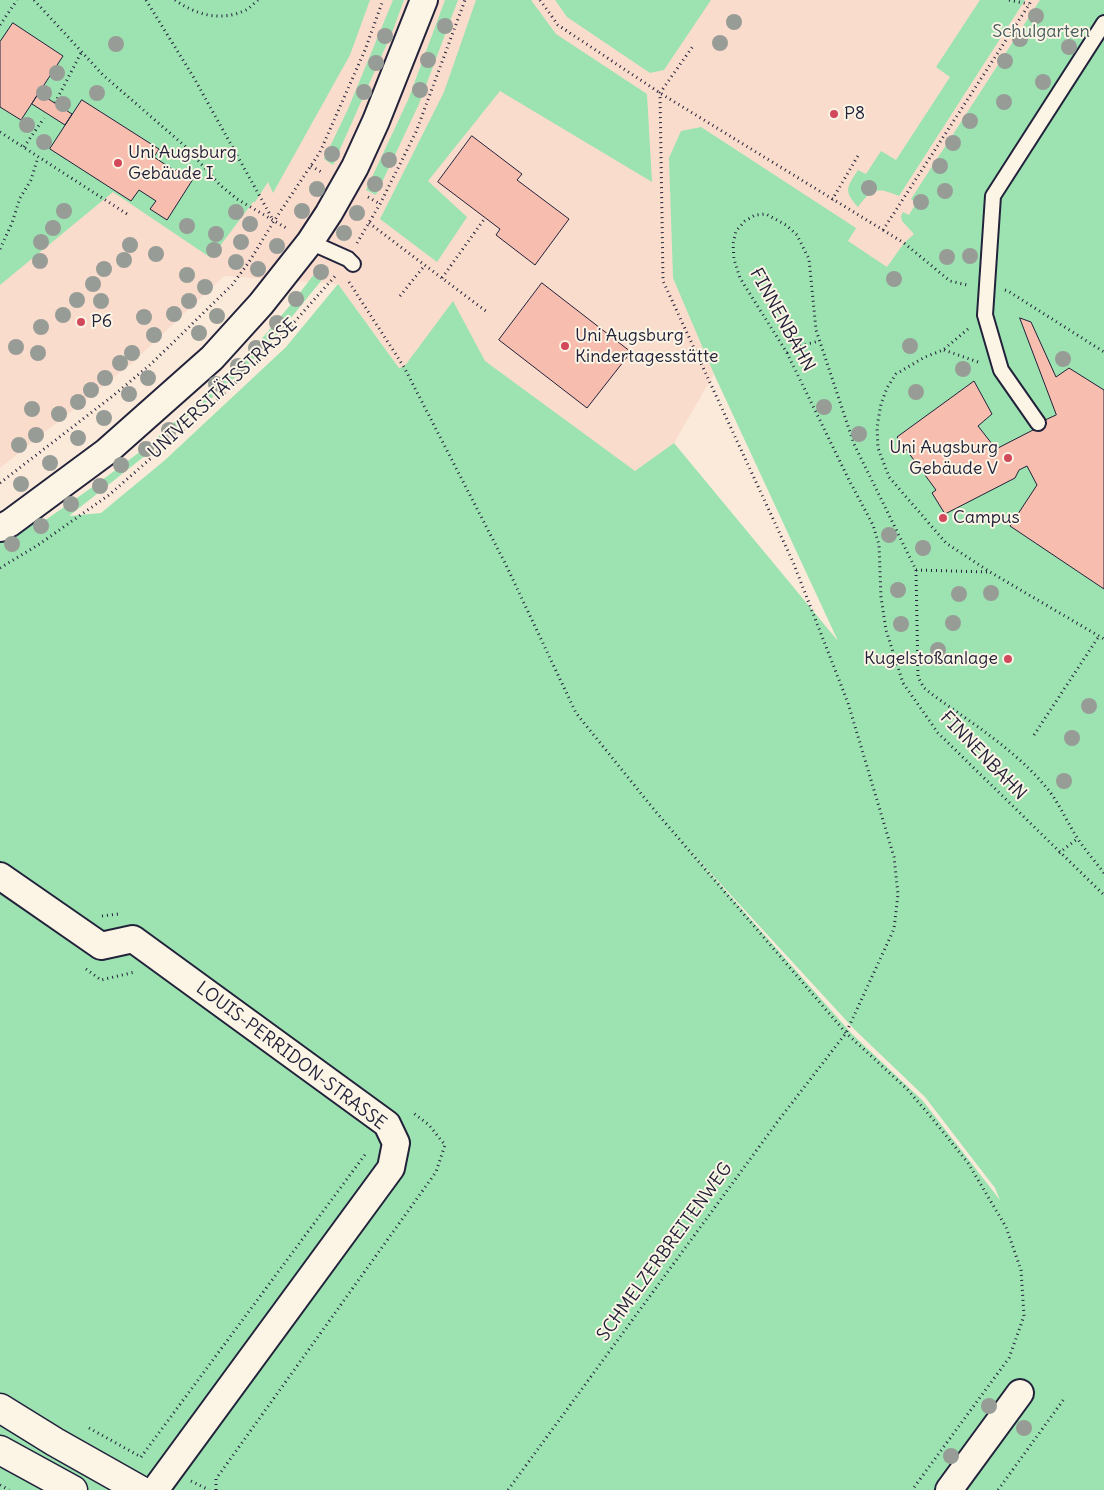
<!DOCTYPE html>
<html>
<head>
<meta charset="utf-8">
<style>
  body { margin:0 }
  canvas { display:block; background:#fbeada }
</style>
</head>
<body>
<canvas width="1104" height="1490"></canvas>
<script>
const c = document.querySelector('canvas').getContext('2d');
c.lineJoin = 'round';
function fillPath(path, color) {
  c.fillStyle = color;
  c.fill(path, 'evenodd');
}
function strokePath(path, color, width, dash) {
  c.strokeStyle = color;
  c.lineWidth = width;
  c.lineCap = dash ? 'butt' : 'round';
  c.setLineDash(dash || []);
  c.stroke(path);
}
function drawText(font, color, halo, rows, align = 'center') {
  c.font = font + ' Delius,sans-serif';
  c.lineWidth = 4;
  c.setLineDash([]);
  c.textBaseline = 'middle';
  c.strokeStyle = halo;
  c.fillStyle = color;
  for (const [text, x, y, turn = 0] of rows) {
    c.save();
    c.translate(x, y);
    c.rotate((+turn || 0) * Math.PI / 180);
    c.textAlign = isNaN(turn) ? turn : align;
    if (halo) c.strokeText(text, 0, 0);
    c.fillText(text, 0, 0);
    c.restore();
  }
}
fillPath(new Path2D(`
  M0 0H1104L840 644 714 374 674 443 506 565 399 368 338 284 224 276 132 363 0 468Z`), '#fadccd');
fillPath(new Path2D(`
  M0 0H370L350 55 273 193 268 182 255 202H253L211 258 113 192 0 285Z
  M393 0H404L393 30 333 165 324 159 348 109Z
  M445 0H458L419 104 376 195 366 190 408 100Z
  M476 0H531L556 34 647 94 652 182 500 91 428 181 467 217 437 262 380 219 444 92Z
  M555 0H711L664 70 650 73 567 17Z
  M980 0H1025L899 196C877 187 872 188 858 207 843 191 847 187 858 170L866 174 881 151 896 160 950 77 936 67Z
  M1040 0H1104V1490H0V528L10 523 47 519 98 483 149 445 213 387 259 342 292 303 322 264 328 267 329 271 278 334 243 370 165 440 69 516 101 513 165 460 286 347 338 284 399 368 404 367 453 301 485 361 635 471 674 443 838 641 714 374 673 278 669 158 681 131 701 127 856 228 848 241 887 267 904 243 914 234 902 221 901 216 903 212 909 215 916 203 911 199ZM684 844 855 1030 925 1097 995 1188 1000 1200 923 1101 852 1034Z`), '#9ce3b1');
const building = new Path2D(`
  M13 23 63 56 21 120 0 107V42Z
  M39 93 72 114 65 125 32 104Z
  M82 100 159 149 154 157 175 171 177 169 193 179 167 220 150 209 156 201 139 190 131 201 50 149Z
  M472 136 522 174 517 180 569 219 535 265 496 235 500 229 438 182Z
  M542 283 631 352 587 408 499 340Z
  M1020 318 1031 322 1056 377 1069 368 1104 390V589L1010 526 1037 485 1027 466 1019 470 1015 478 945 514 932 493 936 490 897 437 974 381 992 414 978 426 996 449 1033 430 1032 426 1056 415Z`);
fillPath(building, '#f7bdae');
strokePath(building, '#22223b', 1);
const service = new Path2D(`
  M310 242 348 259 353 264
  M1038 423 1001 370 985 315 993 196 1104 23`);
const minor = new Path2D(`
  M0 528 10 523 106 452 212 358 261 304 310 242 329 213 355 167 376 121 424 0
  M0 876 101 946 133 939 387 1124 396 1143 391 1168 155 1490
  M949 1490 1020 1393`);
const tertiary = new Path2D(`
  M0 1408 55 1442 140 1490
  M0 1450 73 1490`);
strokePath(service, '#22223b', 18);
strokePath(minor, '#22223b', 30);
strokePath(tertiary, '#22223b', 31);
strokePath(new Path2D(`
  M34 0 103 75 186 147 220 185 237 199 288 229
  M146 0 194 78 273 220
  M175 0C196 15 221 22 246 10 250 8 254 3 258 0
  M540 0 558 25 660 93 883 230 1032 0
  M1009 0 1029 4
  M0 25 17 0
  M55 103 82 51
  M0 132 127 214
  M24 147 44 118
  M311 166 323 173
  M368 197 380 204
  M832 200 859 154
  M369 223 487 312
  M883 230 904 243 950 281 967 285
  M357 243 380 204 416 132 465 0
  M0 249 12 223 20 198 31 180 38 157
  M442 278 485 218
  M349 282 404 367 506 565 576 713 656 812 846 1033 907 1089 931 1117 968 1163 1006 1227 1021 1270 1024 1316 1009 1358 912 1490
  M1005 290 1008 291 1104 352
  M400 296 425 265
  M968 329 943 350 925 357 896 374 887 388 881 404 877 427 878 448 889 477 946 543 990 572 1104 639
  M944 350 978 362
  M787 353 800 346 819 341
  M0 483 114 395 151 364 232 285 249 262 274 221 320 152 365 50 383 0
  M0 568 38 545 109 495 206 410 267 353 336 275
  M916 570 988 572
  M1034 735 1099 636
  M1059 853 1077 839
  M1104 873C1095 861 1084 849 1076 836 1066 820 1058 801 1046 787 1014 749 973 724 933 695L924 688 918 677 916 570 854 444 816 330 809 259 797 235 786 225 766 214 755 215 745 221 736 231 733 244 734 259 740 278 787 353 849 480 873 525 879 545 881 597 886 630 903 683 938 733 1104 895
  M102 916 118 914
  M86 969 101 980 135 972
  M89 1428 141 1457
  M141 1457 367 1152
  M191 1481 209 1490
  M0 1485 9 1490
  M216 1490V1479L436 1172 445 1145 429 1125 412 1112
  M508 1490 778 1121 846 1033 894 929 898 894 894 857 848 703 793 562 663 281 660 93 693 46
  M998 1490 1064 1399`), '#22223b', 3, [1, 4]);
strokePath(service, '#fcf5e5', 14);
strokePath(minor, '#fcf5e5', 26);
strokePath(tertiary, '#fcf5e5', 28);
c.fillStyle = '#989c96';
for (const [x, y] of [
  [1036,16],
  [734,22],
  [445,26],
  [385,36],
  [1020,39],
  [720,43],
  [116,44],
  [1069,47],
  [428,60],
  [1005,61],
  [376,63],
  [57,73],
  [1043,82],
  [420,90],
  [364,92],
  [44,93],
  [97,93],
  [1004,102],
  [63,104],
  [970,121],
  [27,125],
  [44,142],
  [953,143],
  [332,154],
  [389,160],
  [940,166],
  [375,184],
  [869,188],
  [317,189],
  [945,191],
  [921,202],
  [64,211],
  [302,211],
  [236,212],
  [357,213],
  [250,224],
  [187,226],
  [53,228],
  [344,233],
  [216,234],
  [41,242],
  [241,242],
  [130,245],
  [277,246],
  [214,250],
  [156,254],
  [970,256],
  [947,257],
  [124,260],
  [40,261],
  [236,262],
  [104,269],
  [258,269],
  [321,272],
  [187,275],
  [894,279],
  [93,284],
  [205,287],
  [296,299],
  [77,300],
  [101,301],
  [189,301],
  [174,314],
  [63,315],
  [217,316],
  [144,317],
  [277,323],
  [41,327],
  [199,333],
  [154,335],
  [910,346],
  [16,347],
  [256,348],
  [38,353],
  [132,353],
  [1063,359],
  [120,363],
  [238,366],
  [963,369],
  [105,378],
  [148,378],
  [216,384],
  [91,390],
  [916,392],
  [129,394],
  [78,402],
  [824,407],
  [32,409],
  [59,414],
  [104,418],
  [169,430],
  [859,434],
  [36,435],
  [78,438],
  [19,445],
  [146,449],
  [50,463],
  [121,465],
  [21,484],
  [100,486],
  [71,504],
  [41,526],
  [889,535],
  [12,544],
  [923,548],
  [898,590],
  [991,593],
  [959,594],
  [953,623],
  [901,624],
  [938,650],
  [1089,706],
  [1072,738],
  [1064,781],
  [989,1406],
  [1024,1428],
  [951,1456]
]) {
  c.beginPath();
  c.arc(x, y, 8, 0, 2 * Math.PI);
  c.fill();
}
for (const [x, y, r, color] of [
  [834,114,5,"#d1495b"],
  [118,163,5,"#d1495b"],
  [81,322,5,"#d1495b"],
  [565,346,5,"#d1495b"],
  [1008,458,5,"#d1495b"],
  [943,518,5,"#d1495b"],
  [1008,659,5,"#d1495b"]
]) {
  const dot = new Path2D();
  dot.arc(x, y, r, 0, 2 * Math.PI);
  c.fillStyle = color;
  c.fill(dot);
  strokePath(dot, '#fcf5e5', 2);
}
drawText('18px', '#475c5e', '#fcf5e5', [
  ["Schulgarten",1041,32]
]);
drawText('18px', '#22223b', '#fcf5e5', [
  ["P8",844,114],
  ["Uni Augsburg",128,153],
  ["Gebäude I",128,174],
  ["P6",91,322],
  ["Uni Augsburg",575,336],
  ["Kindertagesstätte",575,357],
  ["Uni Augsburg",998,448,"right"],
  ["Gebäude V",998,469,"right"],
  ["Campus",953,518],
  ["Kugelstoßanlage",998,659,"right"]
], 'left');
drawText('18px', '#22223b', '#fcf5e5', [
  ["FINNENBAHN",782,320,61],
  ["UNIVERSITÄTSSTRASSE",223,389,-43],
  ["FINNENBAHN",983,756,46],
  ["LOUIS-PERRIDON-STRASSE",291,1056,37],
  ["SCHMELZERBREITENWEG",665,1252,-54]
]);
</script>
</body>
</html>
